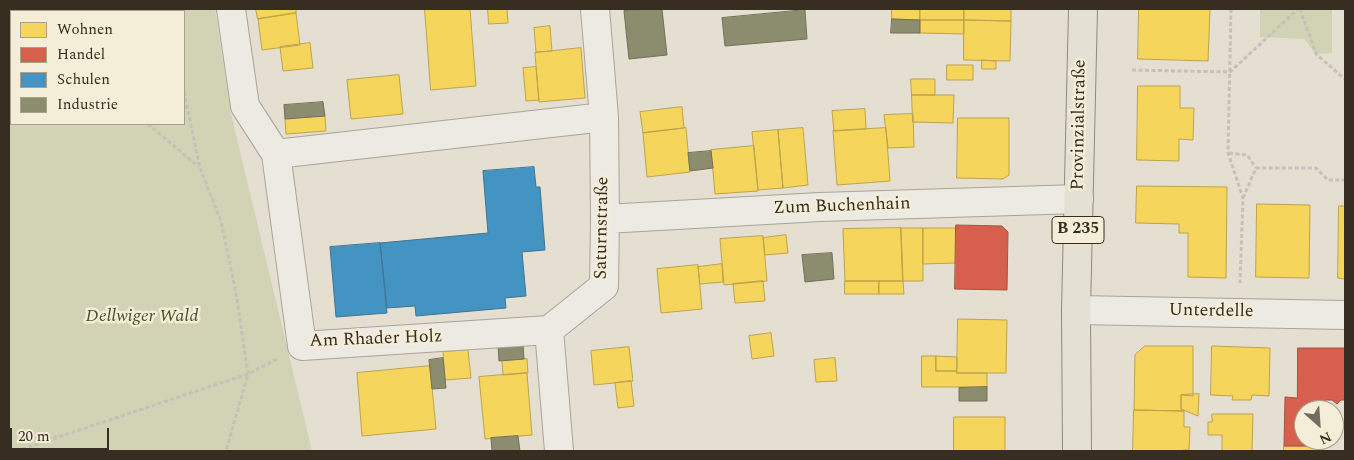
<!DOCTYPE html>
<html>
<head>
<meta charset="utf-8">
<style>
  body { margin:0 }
  #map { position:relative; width:1354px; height:460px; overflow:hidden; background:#e4dfd1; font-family:Spectral,serif }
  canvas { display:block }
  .frame { position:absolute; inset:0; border:10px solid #382d21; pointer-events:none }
  .legend { position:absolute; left:10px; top:10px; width:175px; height:115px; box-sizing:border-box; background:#f4edd8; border:1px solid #a9a08f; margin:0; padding:6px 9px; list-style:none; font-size:15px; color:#382d21 }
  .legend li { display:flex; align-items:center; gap:10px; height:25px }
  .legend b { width:25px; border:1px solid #a9a08f }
  .north { position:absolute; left:1294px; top:400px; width:50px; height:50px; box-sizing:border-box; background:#f4edd8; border:1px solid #a9a08f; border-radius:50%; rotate:154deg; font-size:14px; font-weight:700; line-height:20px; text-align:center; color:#382d21 }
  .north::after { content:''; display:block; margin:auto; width:18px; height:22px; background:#746b5f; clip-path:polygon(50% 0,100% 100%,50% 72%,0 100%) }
  .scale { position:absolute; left:10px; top:428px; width:99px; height:22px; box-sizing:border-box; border:2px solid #382d21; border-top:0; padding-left:6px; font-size:15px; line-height:18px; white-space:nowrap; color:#382d21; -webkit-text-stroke:4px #f4edd8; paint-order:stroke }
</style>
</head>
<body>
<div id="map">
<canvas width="1354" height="460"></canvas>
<div class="frame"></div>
<ul class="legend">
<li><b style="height:14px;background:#f6d55c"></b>Wohnen</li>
<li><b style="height:14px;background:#d6604d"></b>Handel</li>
<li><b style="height:14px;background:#4393c3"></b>Schulen</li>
<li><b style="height:14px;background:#8c8c6e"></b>Industrie</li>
</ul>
<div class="north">N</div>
<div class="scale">20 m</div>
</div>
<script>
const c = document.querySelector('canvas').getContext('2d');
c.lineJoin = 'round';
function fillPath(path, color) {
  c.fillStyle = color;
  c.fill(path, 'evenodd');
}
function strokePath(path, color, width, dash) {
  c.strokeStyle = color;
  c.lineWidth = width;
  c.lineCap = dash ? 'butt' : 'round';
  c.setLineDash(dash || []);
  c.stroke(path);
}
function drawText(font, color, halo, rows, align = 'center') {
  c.font = font + ' Spectral,serif';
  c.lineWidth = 5;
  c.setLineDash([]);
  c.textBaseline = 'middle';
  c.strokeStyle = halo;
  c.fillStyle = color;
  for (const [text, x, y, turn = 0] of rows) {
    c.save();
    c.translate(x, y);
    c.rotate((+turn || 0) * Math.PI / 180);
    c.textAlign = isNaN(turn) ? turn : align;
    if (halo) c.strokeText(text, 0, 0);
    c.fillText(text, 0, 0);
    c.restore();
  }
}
fillPath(new Path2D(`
  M9 9H215L231 114 312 451H9ZM11 11H184V124H11Z
  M1281 9H1332V53L1316 54 1304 39 1260 37V10H1281Z`), '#d1d3b4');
const homes = new Path2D(`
  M256 9H296V13L258 19Z
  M425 9H470L476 86 431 90Z
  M488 9H507L508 23 489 24Z
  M892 9H920V20L892 19Z
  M920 9H964V20H920Z
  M964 9H1011V21L964 20Z
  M1139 9H1210L1208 61 1138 59Z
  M296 13 300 45 262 50 258 19Z
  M920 20H964V34L920 33Z
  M964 20 1011 21 1010 61 964 60Z
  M550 26 552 51 536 52 534 28Z
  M310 43 313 68 283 71 280 47Z
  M581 48 585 98 539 102 535 53Z
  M982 60 996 61V69H982Z
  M947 65H973V80H947Z
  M536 67 539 100 526 101 523 68Z
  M399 75 403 114 351 119 347 80Z
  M911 79H935V95H912Z
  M1138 86H1180V108H1194L1193 140 1179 139V161L1137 160Z
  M912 95H954L953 123 913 122Z
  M682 107 684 128 643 133 640 112Z
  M865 109 866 129 834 131 832 111Z
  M913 114 914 147 888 148 884 115Z
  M325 116 326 131 286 134 285 119Z
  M958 118H1009V175L1003 179 957 178Z
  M686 128 690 172 647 177 643 133Z
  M803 128 808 185 783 188 778 130Z
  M886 128 890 181 837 185 833 131Z
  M778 130 783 188 758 190 752 132Z
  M754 146 758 191 715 194 711 150Z
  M1137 186 1227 187 1226 278 1188 277V233H1179V224L1136 223Z
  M1257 204 1310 205 1309 278 1256 277Z
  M1339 206H1345V279L1338 278Z
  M901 228H923V281H903Z
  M901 228 903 281H845L843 229Z
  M923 228H956V263L923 264Z
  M786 235 788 253 765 255 763 238Z
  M763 236 767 281 724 285 720 239Z
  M722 264 723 282 700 284 698 267Z
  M698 265 702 309 661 313 657 269Z
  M763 281 765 301 735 303 733 284Z
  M845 281H879V294H845Z
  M879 281H903L904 294H879Z
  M958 319 1007 320 1006 373H957Z
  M771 333 774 356 752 359 749 336Z
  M1145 346H1193V396L1181 395V409L1184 411 1134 410 1135 355Z
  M1212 346 1270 348 1269 396 1252 395 1251 400H1232L1233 396 1211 395Z
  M629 347 633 381 594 385 591 351Z
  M468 350 471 378 445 380 443 352Z
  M922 356H936V371H957V373H987V387H922Z
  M936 356 957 357V371H936Z
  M835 358 837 381 816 382 814 360Z
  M527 359 528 373 503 375 502 361Z
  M430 366 436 429 362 436 357 373Z
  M527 373 532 435 485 439 479 377Z
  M631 381 634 406 618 408 615 383Z
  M1199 394 1198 416 1181 409V395Z
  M1134 410 1184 411V427H1190L1189 450H1183V451H1133Z
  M1212 414H1253L1252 451H1222V435H1208V422H1212Z
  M954 417H1005V451H954Z
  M1284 446H1324V451H1284Z`);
fillPath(homes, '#f6d55c');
strokePath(homes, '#bda34a', 1);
const shops = new Path2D(`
  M956 225 1002 226 1008 232 1007 290 955 289Z
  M1298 348H1345V400H1341L1337 404 1332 400H1325V410H1304V440H1324V446H1284L1285 397 1297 398Z`);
fillPath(shops, '#d6604d');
strokePath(shops, '#a75140', 1);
const schools = new Path2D(`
  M534 167 536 187H540L545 250 522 252 526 296 505 298 506 308 416 316 415 306 387 308 380 243 488 233 483 171Z
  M380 243 387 313 336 317 330 247Z`);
fillPath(schools, '#4393c3');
strokePath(schools, '#407492', 1);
const industry = new Path2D(`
  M653 9H662L667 55 629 59 624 11Z
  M805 10 807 39 725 46 722 18Z
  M892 19 920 20V33H891Z
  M323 102 325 116 285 119 284 105Z
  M711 151 713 168 690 171 688 153Z
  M832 253 834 279 805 282 802 255Z
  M523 344 524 359 499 361 498 346Z
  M443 358 446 388 432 389 429 360Z
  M987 387V401H959V388Z
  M518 436 520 451H492L491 438Z`);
fillPath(industry, '#8c8c6e');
strokePath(industry, '#737057', 1);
const street = new Path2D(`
  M231 9 245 106 276 154 302 346 549 330
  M276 154 604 117
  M605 219 820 207 1079 199
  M1076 310 1345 315
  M559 451 549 330 604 286 605 219 604 117 595 9`);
const primary = new Path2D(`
  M1077 451 1076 310 1083 9`);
strokePath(street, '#aaa499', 30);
strokePath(primary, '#8f8a80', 30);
strokePath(new Path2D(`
  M166 9V11
  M1231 9 1228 153 1243 198 1240 283
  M1300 9 1316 54 1345 79
  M9 54 11 55
  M1132 70 1230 72 1298 9
  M184 92 200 168 221 221 236 293 248 374 277 359
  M148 124 199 167
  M1229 153 1247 155 1256 168
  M1243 198 1256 168H1316L1328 180H1345
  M16 451 248 374 226 451`), '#c5c1b8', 3, [4, 2.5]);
strokePath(street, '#eceae2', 28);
strokePath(primary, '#e4e0d4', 28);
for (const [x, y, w] of [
  [1078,230,52]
]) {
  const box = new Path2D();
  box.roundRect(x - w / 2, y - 13.5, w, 27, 4);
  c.fillStyle = '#f4edd8';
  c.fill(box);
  strokePath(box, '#382d21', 1);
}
drawText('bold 16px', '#382d21', null, [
  ["B 235",1078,230]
]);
drawText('18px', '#382d21', '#f4edd8', [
  ["Provinzialstraße",1080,125,-89],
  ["Zum Buchenhain",842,207,-2],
  ["Saturnstraße",603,228,-89],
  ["Unterdelle",1211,312,1],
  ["Am Rhader Holz",376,340,-2]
]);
drawText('italic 18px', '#475329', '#f4edd8', [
  ["Dellwiger Wald",142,317]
]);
</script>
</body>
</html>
